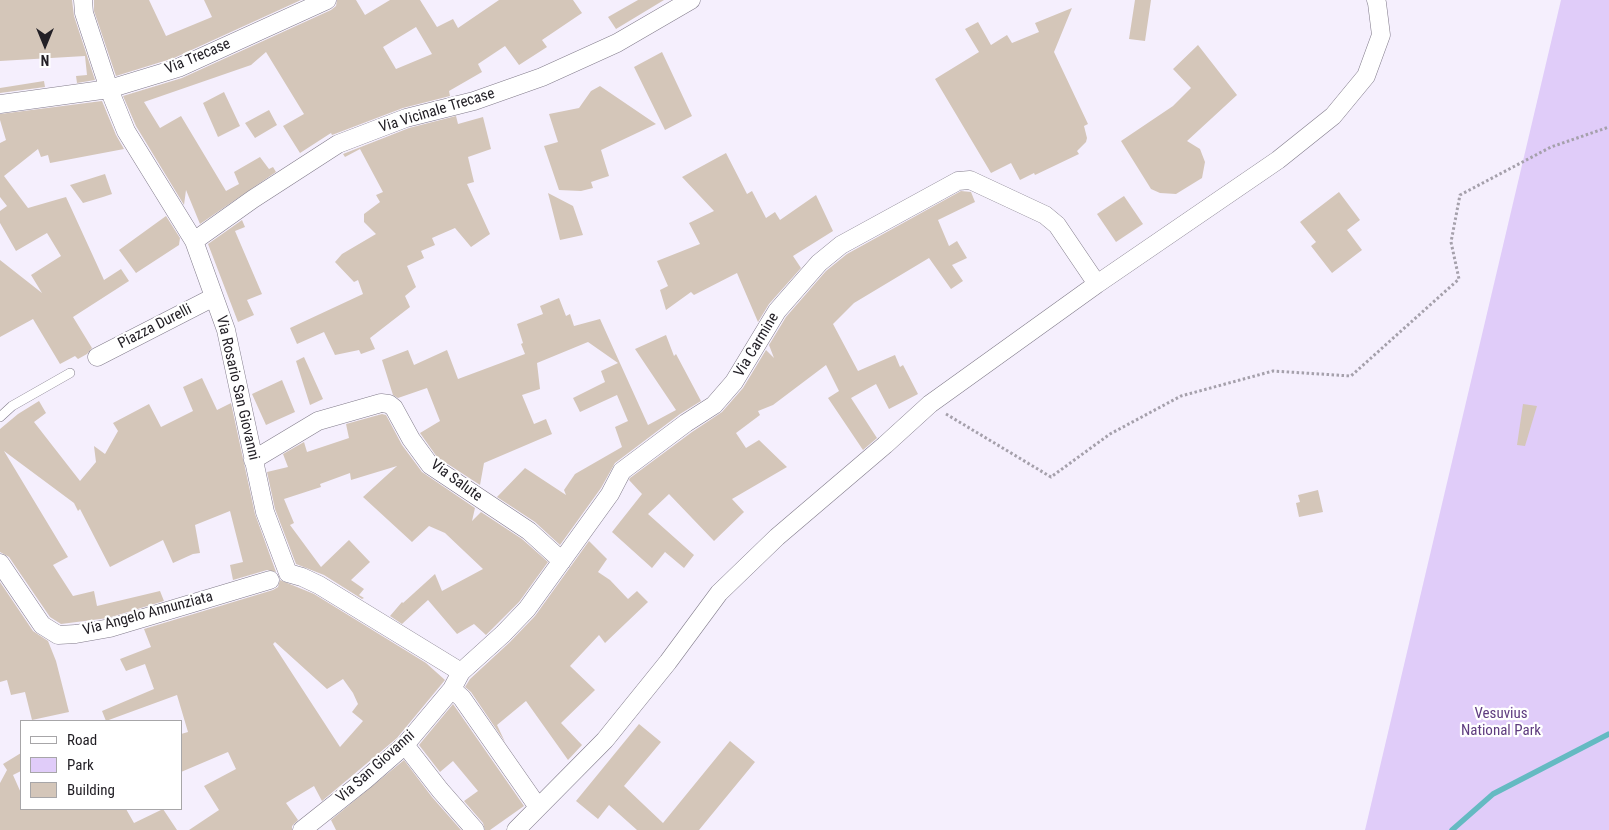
<!DOCTYPE html>
<html>
<head>
<meta charset="utf-8">
<style>
  body { margin:0 }
  #map { position:relative; width:1609px; height:830px; overflow:hidden; background:#f5effd; font-family:"Roboto Condensed",sans-serif }
  canvas { display:block }
  .legend { position:absolute; left:20px; top:720px; width:162px; height:90px; box-sizing:border-box; background:#fff; border:1px solid #a7a6a8; margin:0; padding:6px 9px; list-style:none; font-size:15px; color:#232026 }
  .legend li { display:flex; align-items:center; gap:10px; height:25px }
  .legend b { width:25px; border:1px solid #a7a6a8 }
  .north { position:absolute; left:20px; top:20px; width:50px; height:50px; -webkit-text-stroke:4px #fff; paint-order:stroke; rotate:180deg; font-size:14px; font-weight:700; line-height:20px; text-align:center; color:#232026 }
  .north::after { content:''; display:block; margin:auto; width:18px; height:22px; background:#232026; clip-path:polygon(50% 0,100% 100%,50% 72%,0 100%) }
</style>
</head>
<body>
<div id="map">
<canvas width="1609" height="830"></canvas>
<ul class="legend">
<li><b style="height:6px;background:#fff"></b>Road</li>
<li><b style="height:14px;background:#e0ccf9"></b>Park</li>
<li><b style="height:14px;background:#d4c6b9"></b>Building</li>
</ul>
<div class="north">N</div>
</div>
<script>
const c = document.querySelector('canvas').getContext('2d');
c.lineJoin = 'round';
function fillPath(path, color) {
  c.fillStyle = color;
  c.fill(path, 'evenodd');
}
function strokePath(path, color, width, dash) {
  c.strokeStyle = color;
  c.lineWidth = width;
  c.lineCap = dash ? 'butt' : 'round';
  c.setLineDash(dash || []);
  c.stroke(path);
}
function drawText(font, color, halo, rows, align = 'center') {
  c.font = font + ' "Roboto Condensed",sans-serif';
  c.lineWidth = 4.5;
  c.setLineDash([]);
  c.textBaseline = 'middle';
  c.strokeStyle = halo;
  c.fillStyle = color;
  for (const [text, x, y, turn = 0] of rows) {
    c.save();
    c.translate(x, y);
    c.rotate((+turn || 0) * Math.PI / 180);
    c.textAlign = isNaN(turn) ? turn : align;
    if (halo) c.strokeText(text, 0, 0);
    c.fillText(text, 0, 0);
    c.restore();
  }
}
fillPath(new Path2D(`
  M1561 0H1609V830H1365Z`), '#e0ccf9');
strokePath(new Path2D(`
  M1452 830 1493 794 1609 734`), '#64bac2', 5.5);
fillPath(new Path2D(`
  M0 0H72L74 16 95 80 77 83 76 76 87 75 85 56 0 61Z
  M94 0H149L166 36 212 17 204 0H301L174 58 116 76 94 11Z
  M337 0H356L365 15 390 0H420L437 27 453 19 458 28 499 0H573L582 13 542 40 547 47 519 65 505 46 478 64 482 72 449 91 450 96 403 108 332 135 331 133 300 153 283 126 304 114 266 52 251 65 144 102 160 128 181 116 226 191 239 184 234 172 260 157 269 169 273 167 276 172 200 224 186 190 184 205 136 126 123 96 182 78 331 10 336 6ZM416 27 432 54 396 69 383 47Z
  M638 0H664L616 29 608 17Z
  M1135 0H1151L1145 41 1129 39Z
  M1072 8 1054 52 1088 124 1084 126 1087 138 1086 142 1077 151 1079 154 1035 175 1034 173 1020 180 1011 163 991 173 935 79 979 52 965 29 978 22 991 45 1007 35 1012 43 1039 32 1035 23Z
  M1198 45 1237 95 1187 141 1200 149 1205 162 1202 178 1176 194 1160 193 1151 189 1121 141 1173 106 1191 88 1173 69Z
  M662 52 692 116 665 130 634 67Z
  M44 81 45 87 0 93V88Z
  M600 86 656 124 601 150 609 176 591 182 593 188 581 191 559 190 544 146 558 142 549 114 579 108 591 91Z
  M224 92 240 126 218 137 203 103Z
  M102 101 116 135 124 149 50 163 48 155 41 157 38 149 4 176 28 208 66 197 104 280 121 269 129 281 73 317 92 348 87 354 78 359 75 356 60 364 33 319 0 337V260L42 293 31 275 61 256 47 233 16 251 0 223V211L7 206 0 197V143L6 140 0 120V114Z
  M269 110 277 125 255 138 245 123Z
  M456 116 458 124 483 117 491 149 468 157 474 182 467 184 490 234 471 247 455 228 432 238 435 245 421 251 424 258 407 266 416 287 405 296 410 307 370 338 375 349 361 354 359 350 335 355 324 332 297 344 290 328 363 294 358 280 354 282 335 262 342 254 376 234 364 222V214L380 202 376 195 383 192 360 149 345 157 343 154 409 128Z
  M726 153 747 194 752 191 766 218 775 212 780 220 816 195 833 231 793 256 801 268 769 304 758 322 737 273 694 295 691 292 666 310 660 290 668 286 657 261 700 244 689 223 714 211 682 177Z
  M105 174 112 194 103 197 83 203 70 185Z
  M961 191 971 192 975 202 938 220 949 246 957 241 967 258 952 265 963 281 951 289 929 258 854 303 833 324 858 371 895 355 900 367 903 365 918 394 889 409 876 384 851 398 877 438 863 450 828 398 839 391 826 365 773 405 758 411 760 415 736 433 746 448 759 440 787 467 732 499 744 512 714 541 669 494 648 514 694 555 684 568 665 552 652 568 612 532 642 494 629 480 630 478 692 432 722 412 743 388 766 350 774 358 769 345 786 317 826 271 847 254Z
  M1339 192 1360 220 1347 230 1362 250 1332 273 1311 246 1316 242 1300 222Z
  M548 193 573 206 583 235 560 240Z
  M1124 196 1143 224 1116 242 1097 214Z
  M166 216 180 238 179 245 136 273 119 250Z
  M242 220 245 227 235 231 262 294 247 300 254 315 238 322 208 244Z
  M559 298 566 316 570 314 574 326 600 319 648 425 676 410 635 349 666 335 674 356 676 354 701 401 680 414 615 463 601 488 560 545 535 522 497 497 525 468 566 495 564 490 575 474 622 447 615 427 628 421 617 395 580 412 573 398 605 382 601 371 618 363 588 342 537 363 540 389 522 395 534 424 546 419 552 434 484 463 480 485 437 457 420 433 440 421 427 388 398 398 393 395 382 360 408 350 414 365 447 350 458 379 525 354 521 344 523 343 517 324 543 314 540 306Z
  M304 357 323 399 310 405 296 361Z
  M202 378 217 410 231 403 255 514 276 572 267 570 233 580 230 565 243 562 230 511 195 525 200 553 193 554 173 563 163 540 110 567 80 509 78 511 74 503 4 451 68 557 53 565 73 596 94 591 97 606 160 591 164 601 108 618 61 624 50 617 9 557 0 552V429L18 414 39 401 46 413 34 422 80 481 96 462 94 446 105 454 118 431 113 423 149 404 161 427 193 411 183 387Z
  M282 380 295 412 266 425 252 394Z
  M1523 404 1537 406 1525 446 1517 445Z
  M382 414 386 415 402 445 422 472 475 508 472 521 481 512 522 539 548 562 519 602 486 635 474 624 457 634 428 600 402 624 390 616 402 602 403 603 435 574 442 591 483 569 445 533 429 526 412 542 363 497 397 466 351 480 350 473 320 484 321 487 284 499 294 523 290 525 321 567 349 540 370 562 351 580 364 589 359 595 364 598 362 599 324 575 296 564 275 509 267 472 288 467 283 454 304 442 307 452 349 438 346 424Z
  M1318 490 1323 512 1299 517 1296 503 1300 502 1298 495Z
  M589 541 607 559 598 572 610 580 628 599 637 591 648 602 605 643 599 635 570 666 595 690 561 723 582 745 568 760 526 701 497 725 505 742 471 692 465 687 470 679 510 642 535 616Z
  M280 580 314 594 426 663 445 680 397 738 322 801 314 786 286 803 298 820 292 826V830H189L219 810 204 786 236 769 228 752 181 772V734L188 732 177 695 106 721 102 711 154 689 145 664 126 671 120 659 151 647 144 629 273 590 278 587ZM275 642 327 689 343 679 353 693 358 704 352 712 363 721 340 747 273 644Z
  M0 582 33 631 48 641 56 661 69 712 32 720 25 692 11 695 7 680 0 682Z
  M453 704 524 806 490 830H485L483 823 464 801 478 791 453 761 440 772 419 745Z
  M639 724 661 742 624 786 663 823 730 741 755 762 699 830H637L609 805 598 819 576 801Z
  M21 753V771L13 775 21 793V809H126L134 823 163 809 177 830H0V783L7 770 3 764Z
  M404 760 432 797 461 830H336L331 820Z`), '#d4c6b9');
const lane = new Path2D(`
  M0 417 12 406 70 373`);
const street = new Path2D(`
  M83 0 84 13 109 89 126 131 194 241 226 330 265 512 288 573 302 577 319 585 461 672
  M0 104 109 89 178 68 327 0
  M194 241 253 199 338 144 406 118 474 101 542 77 617 43 691 0
  M97 357 214 297
  M253 460 318 421 381 403 389 404 394 408 411 439 430 465 529 531 562 561
  M0 563 42 625 58 635 76 634 110 628 270 580
  M452 689 462 698 538 807
  M405 745 440 790 475 830
  M302 830 365 780 405 745 452 689 461 672 503 634 527 609 610 494 622 471 686 423 714 405 734 382 777 311 819 263 841 245 958 181 970 180 1045 215 1057 225 1097 284
  M516 830 605 740 668 662 719 593 777 537 885 445 930 404 1097 284 1278 160 1333 116 1366 76 1381 35 1377 3 1376 0`);
strokePath(lane, '#817b8a', 10);
strokePath(street, '#817b8a', 19);
strokePath(new Path2D(`
  M946 414 1051 477 1110 434 1181 396 1273 371 1351 376 1459 279 1451 242 1460 195 1551 147 1609 127`), '#a5a0ab', 3, [2.5, 2.5]);
strokePath(lane, '#fff', 9);
strokePath(street, '#fff', 18);
drawText('15px', '#232026', '#fff', [
  ["Via Trecase",198,57,-23],
  ["Via Vicinale Trecase",437,111,-17],
  ["Piazza Durelli",155,327,-27],
  ["Via Carmine",757,345,-59],
  ["Via Rosario San Giovanni",237,388,77],
  ["Via Salute",456,481,36],
  ["Via Angelo Annunziata",148,614,-15],
  ["Via San Giovanni",376,767,-42]
]);
drawText('15px', '#5e3b7f', '#fff', [
  ["Vesuvius",1501,714],
  ["National Park",1501,731]
]);
</script>
</body>
</html>
